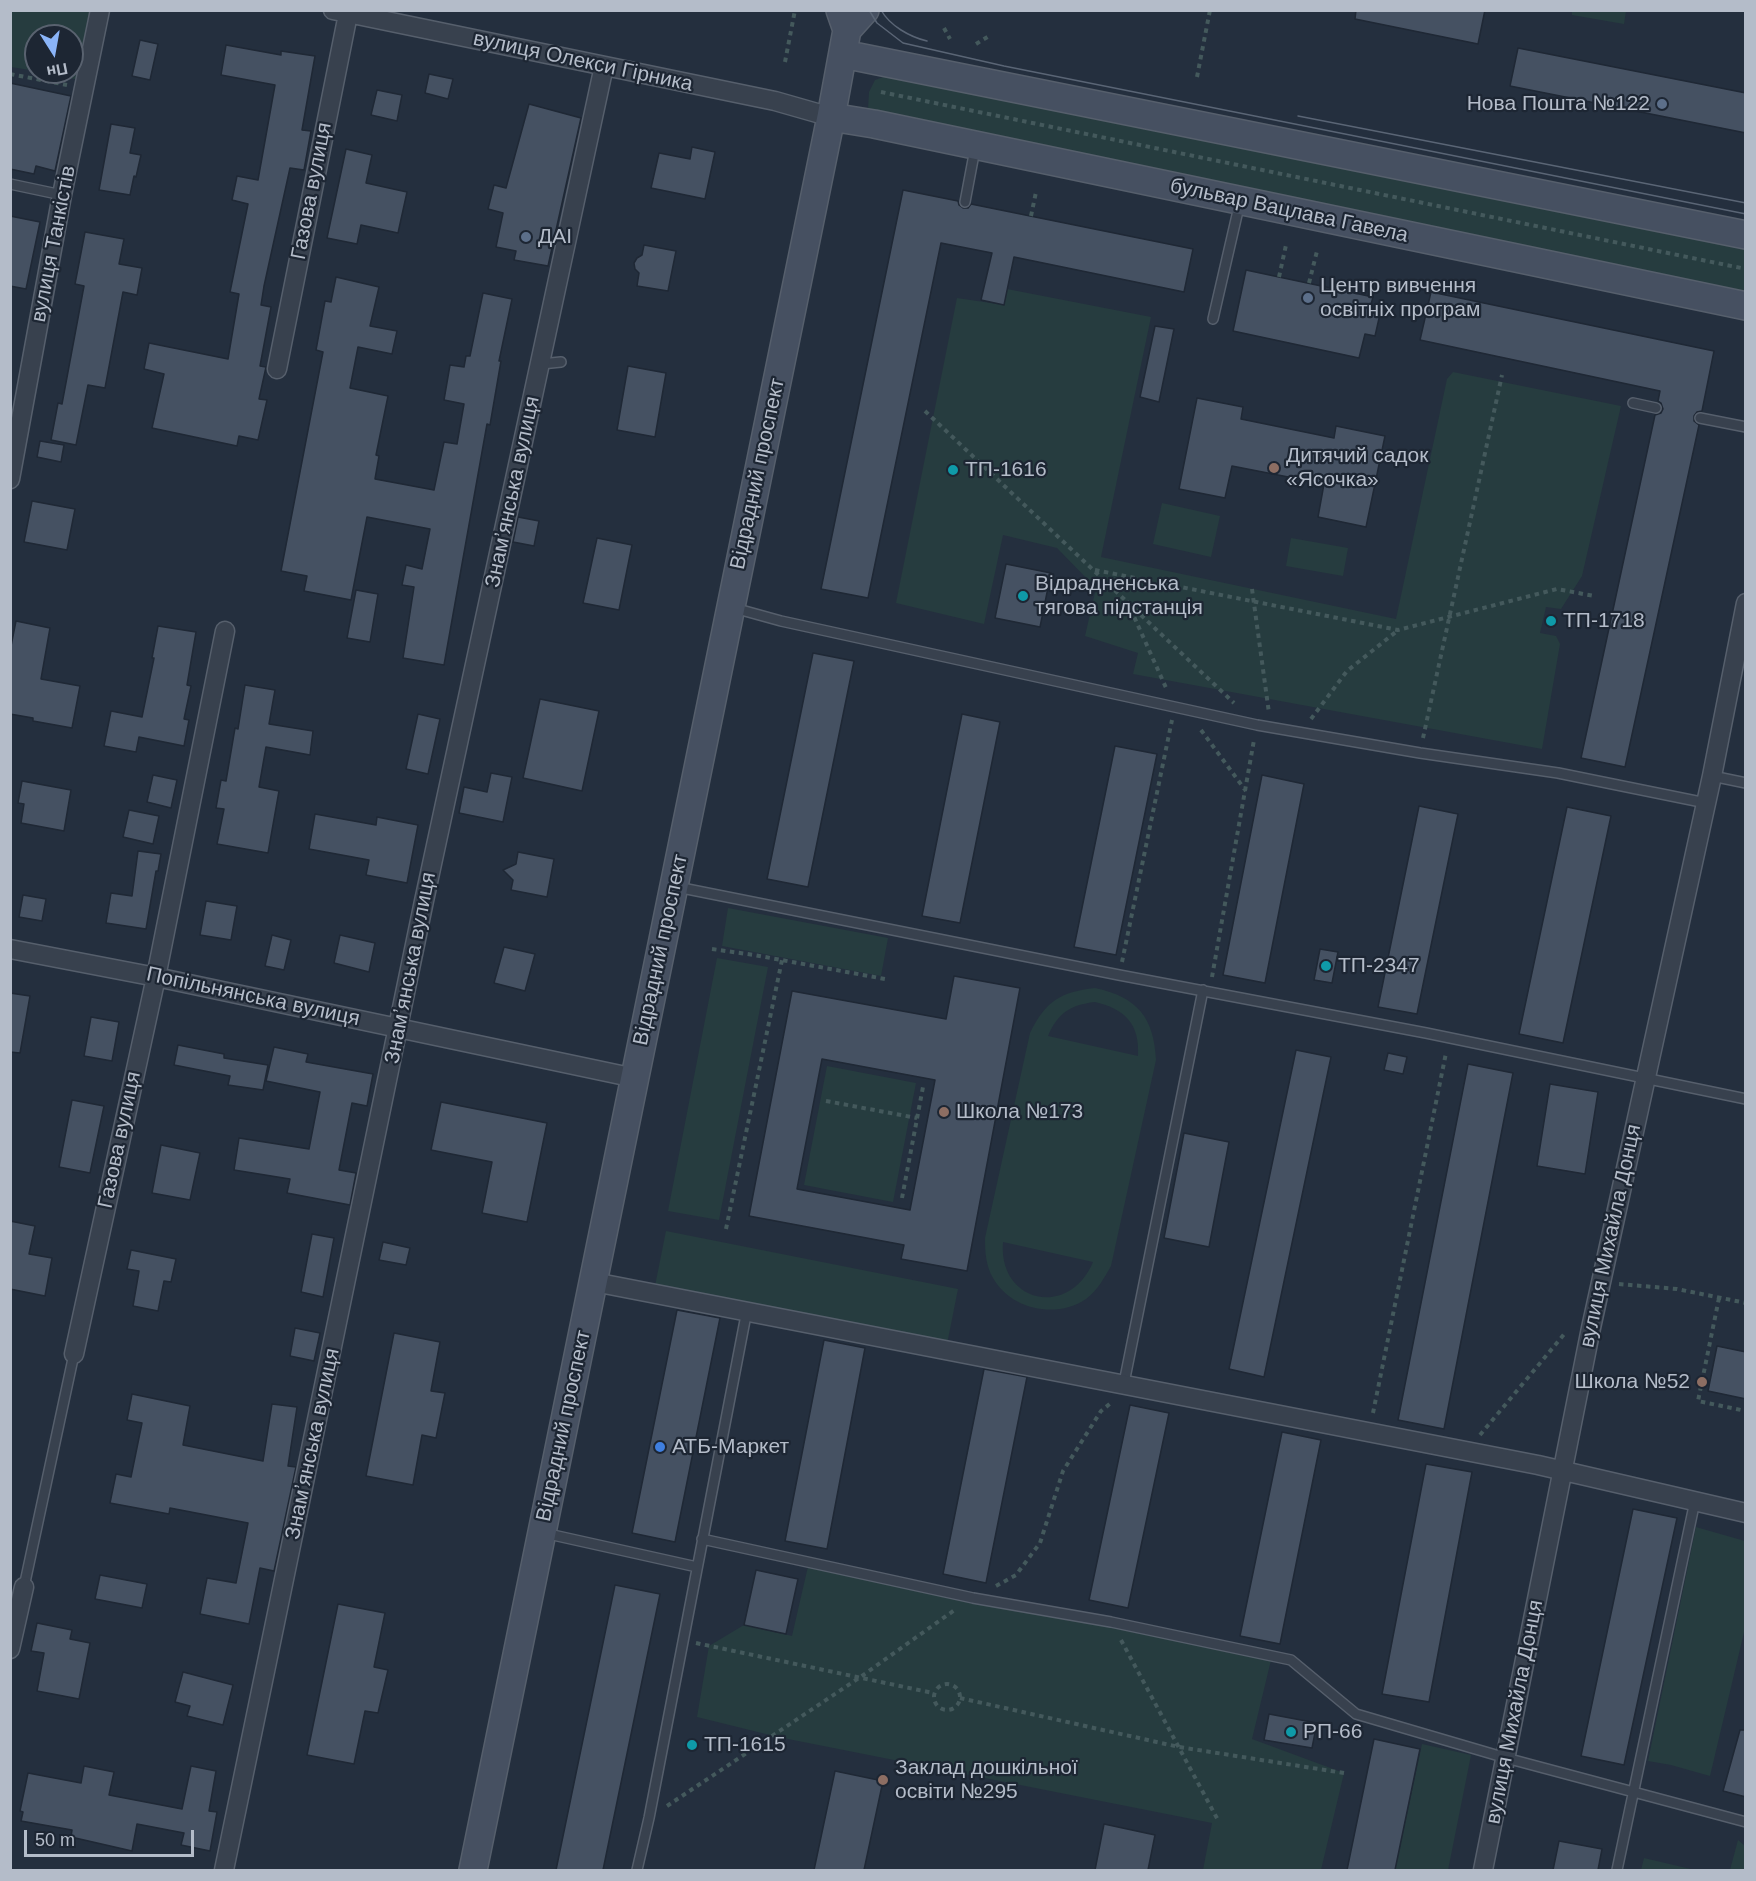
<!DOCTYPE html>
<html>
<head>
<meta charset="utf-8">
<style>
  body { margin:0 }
  #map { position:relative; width:1756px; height:1881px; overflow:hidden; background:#242f3e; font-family:Helvetica,sans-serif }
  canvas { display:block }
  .frame { position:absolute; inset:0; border:12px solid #b4bcc9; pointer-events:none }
  .north { position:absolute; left:24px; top:24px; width:60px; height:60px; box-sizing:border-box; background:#1d2633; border:2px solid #59626f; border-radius:50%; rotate:169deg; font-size:16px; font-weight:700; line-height:24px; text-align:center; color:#b4bcc9 }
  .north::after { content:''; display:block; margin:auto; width:21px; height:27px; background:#8ab4f8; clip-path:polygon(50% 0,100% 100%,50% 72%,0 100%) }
  .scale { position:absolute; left:24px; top:1830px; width:170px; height:27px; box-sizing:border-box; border:3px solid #b4bcc9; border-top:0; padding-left:8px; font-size:18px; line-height:21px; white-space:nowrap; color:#b4bcc9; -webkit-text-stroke:4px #1d2633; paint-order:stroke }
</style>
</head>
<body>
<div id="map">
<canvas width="1756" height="1881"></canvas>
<div class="frame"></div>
<div class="north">Пн</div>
<div class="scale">50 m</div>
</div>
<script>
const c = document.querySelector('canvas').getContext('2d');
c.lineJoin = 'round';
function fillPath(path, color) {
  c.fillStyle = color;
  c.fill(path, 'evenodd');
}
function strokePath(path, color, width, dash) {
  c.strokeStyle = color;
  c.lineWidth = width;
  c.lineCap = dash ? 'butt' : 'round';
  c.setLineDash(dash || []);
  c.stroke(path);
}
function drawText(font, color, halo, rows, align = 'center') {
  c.font = font + ' Helvetica,sans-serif';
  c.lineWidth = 4.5;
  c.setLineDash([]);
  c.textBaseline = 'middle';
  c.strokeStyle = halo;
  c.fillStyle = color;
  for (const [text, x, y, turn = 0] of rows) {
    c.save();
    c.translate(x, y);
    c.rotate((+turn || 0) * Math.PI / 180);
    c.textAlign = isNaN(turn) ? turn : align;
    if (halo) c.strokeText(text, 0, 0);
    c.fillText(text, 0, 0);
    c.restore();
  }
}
fillPath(new Path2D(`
  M10 11H92L79 80 39 72H72V36H36V71L11 67Z
  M1572 11V10L1626 11 1624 24 1572 15Z
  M886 76 1745 249V294L876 118 868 109 869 92 875 80Z
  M1007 289 1151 317 1101 557 1396 619 1447 379 1453 372 1621 406 1582 576 1561 609 1546 607 1540 633 1556 636 1560 644 1542 749 1133 674 1138 653 1085 636 1096 588 1057 548 1003 535 984 624 896 603 957 298 1004 305Z
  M1162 503 1220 516 1211 557 1153 544Z
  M1291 538 1348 548 1343 576 1286 566Z
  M728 908 888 938 881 976 722 946Z
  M717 958 768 967 719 1220 668 1211Z
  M1095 988C1137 997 1154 1017 1156 1060L1111 1266C1104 1278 1098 1290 1086 1299 1057 1319 1011 1310 993 1278 986 1266 985 1253 985 1238L1030 1033C1046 1001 1060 992 1095 988ZM1095 1002C1125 1009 1140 1024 1138 1056L1048 1036C1058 1013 1070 1005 1095 1002ZM1003 1242 1093 1262C1069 1319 998 1303 1003 1242Z
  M827 1066 916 1083 893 1202 804 1185Z
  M666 1231 958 1289 947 1344 655 1286Z
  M1696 1527 1745 1541V1628L1710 1776 1671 1765 1648 1761Z
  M809 1562 1272 1656 1252 1739 1344 1773 1321 1870H1203L1212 1823 778 1737 697 1717 709 1646 744 1625 792 1636Z
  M1422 1744 1471 1755 1448 1870H1395Z
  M1738 1840 1745 1846V1870H1730Z
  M1644 1858 1695 1870H1641Z`), '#263c3f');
const building = new Path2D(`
  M1356 10H1485L1478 44 1355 19Z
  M140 40 158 44 150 80 132 76Z
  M226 45 281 55V51L315 56 302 130 311 131 304 170 290 168 264 286 261 305 271 307 260 366 266 367 259 399 267 400 258 440 239 436 237 446 152 428 164 374 144 369 149 343 228 359 239 294 230 292 248 204 232 200 237 176 258 180 275 85 221 75Z
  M1518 48 1746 93V133L1510 86Z
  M429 74 453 79 448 99 425 93Z
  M10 83 71 96 55 171 36 166 34 174 10 169Z
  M377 90 402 95 397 121 371 115Z
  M529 104 581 118 548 266 514 260 516 251 496 247 503 213 488 209 494 185 506 188Z
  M111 124 135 128 130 153 141 155 136 177 134 176 130 195 99 190Z
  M692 147 715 152 705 199 651 188 659 153 690 159Z
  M346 149 372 155 366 183 407 192 398 233 361 225 357 244 327 238Z
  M903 190 958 201 959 205 963 208H968L971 204 1193 249 1184 292 1014 257 1004 305 981 300 992 253 941 243 868 598 821 589Z
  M10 216 40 222 26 289 10 286Z
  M85 232 124 239 119 264 142 268 137 295 123 292 105 388 88 385 76 445 51 440 58 403 62 404 84 286 75 284Z
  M644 245 676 251 668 291 637 286 639 273 635 269 634 263 637 258 642 255Z
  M1246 270 1373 297 1369 312 1380 314 1375 336 1365 334 1359 358 1233 331Z
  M336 277 379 287 370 326 397 331 392 354 358 347 350 388 388 396 376 455 379 456 375 479 434 490 444 442 457 444 464 404 444 400 450 365 464 367 466 356H470L483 293 512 299 499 361H501L490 425 487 424 444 665 403 658 414 587 402 585 406 565 422 569 430 529 367 517 351 600 304 591 307 576 281 571 323 352 316 350 325 301 331 302Z
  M1431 292 1714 351 1702 411 1697 412 1694 416V421L1699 425 1625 767 1581 758 1655 415 1661 413 1663 409 1661 403 1658 401 1660 391 1420 340Z
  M1155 326 1174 329 1159 402 1140 397Z
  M628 366 666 373 655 437 617 430Z
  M1197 398 1243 407 1241 419 1334 438 1336 426 1385 436 1366 527 1318 517 1324 484 1232 466 1225 498 1179 489Z
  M40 441 64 445 61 462 37 457Z
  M32 501 75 509 67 550 24 542Z
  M518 517 539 521 534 546 513 542Z
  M597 538 632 545 619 610 583 603Z
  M1006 564 1051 573 1040 627 995 618Z
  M356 590 378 594 370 642 347 638Z
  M16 621 50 628 41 679 80 686 72 728 33 721V718L10 714V651Z
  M158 626 196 632 187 685 191 686 184 719 189 720 184 746 139 737 136 752 104 746 111 711 142 717 154 658H152Z
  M813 653 854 661 808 887 767 879Z
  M245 685 275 690 269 724 313 731 310 755 266 747 259 787 279 791 268 853 217 844 224 809 216 808 221 780 226 781 235 728 238 729Z
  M540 699 599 711 582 791 523 778Z
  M418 714 440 719 428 774 406 769Z
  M962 714 1000 722 960 923 922 916Z
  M1115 746 1157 754 1116 955 1074 947Z
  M491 773 512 777 503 822 459 813 464 787 487 792Z
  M153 775 177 780 171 808 147 802Z
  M1262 775 1304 784 1265 983 1223 975Z
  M22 781 71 790 64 831 21 823 24 804 18 803Z
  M1419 806 1458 814 1417 1014 1378 1007Z
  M1567 807 1611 816 1563 1043 1519 1034Z
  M129 810 159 816 153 844 123 837Z
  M315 814 376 825 377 817 418 825 407 883 366 875 369 860 309 849Z
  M138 851 161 854 158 871H156L146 929 106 923 111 893 132 896Z
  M518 852 554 859 547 897 511 890 513 880 503 870 516 864Z
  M23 895 46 899 42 921 19 917Z
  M206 901 237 906 231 940 200 935Z
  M272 935 291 940 284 970 265 966Z
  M340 935 375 943 369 972 334 963Z
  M504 947 535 954 525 991 494 983Z
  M1320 949 1338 952 1332 983 1314 980Z
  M954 976 1020 988 967 1271 901 1259 904 1245 749 1216 792 991 946 1019ZM822 1059 935 1080 910 1210 797 1189Z
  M10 993 30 996 20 1053 10 1052Z
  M91 1017 119 1022 112 1061 84 1056Z
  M178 1045 224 1054V1058L268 1065 263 1090 228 1085 230 1076 174 1065Z
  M274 1047 308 1054 306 1062 373 1074 367 1106 352 1103 339 1170 356 1173 350 1205 287 1193 290 1179 234 1170 239 1138 309 1149 320 1092 266 1081Z
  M1296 1050 1331 1057 1264 1377 1229 1369Z
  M1388 1053 1407 1057 1403 1074 1384 1070Z
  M1468 1064 1513 1073 1444 1429 1398 1420Z
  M1550 1084 1598 1092 1585 1174 1537 1166Z
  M72 1100 104 1106 90 1173 59 1167Z
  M441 1102 547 1123 527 1222 482 1213 492 1162 431 1150Z
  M1184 1133 1229 1142 1209 1247 1164 1238Z
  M161 1145 200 1153 190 1200 152 1193Z
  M10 1221 35 1226 29 1254 52 1258 45 1296 10 1289Z
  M312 1234 334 1238 323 1297 301 1292Z
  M383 1242 410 1248 406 1265 379 1260Z
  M131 1250 176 1259 171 1282 164 1281 158 1311 133 1306 139 1271 127 1269Z
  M677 1310 720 1318 675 1542 632 1533Z
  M295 1328 320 1333 314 1361 290 1356Z
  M394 1333 440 1342 431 1391 445 1393 436 1438 422 1435 413 1485 366 1476Z
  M824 1340 865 1348 827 1549 785 1541Z
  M1717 1346 1746 1352V1399L1708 1391Z
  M984 1369 1027 1377 986 1583 943 1574Z
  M132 1394 190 1406 183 1445 263 1461 272 1404 297 1407 288 1466 296 1467 274 1571 260 1568 249 1624 200 1614 207 1578 236 1583 248 1523 170 1508 169 1514 110 1503 116 1474 131 1477 142 1423 127 1420Z
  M1130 1405 1169 1413 1128 1608 1089 1600Z
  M1282 1432 1321 1440 1280 1644 1240 1636Z
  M1426 1464 1472 1472 1429 1702 1382 1694Z
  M1633 1509 1677 1518 1624 1765 1581 1756Z
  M756 1570 798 1579 786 1634 744 1625Z
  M100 1575 147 1584 142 1608 95 1599Z
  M615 1585 660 1594 603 1870H556Z
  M338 1604 385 1613 374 1667 388 1670 378 1713 365 1711 354 1764 307 1755Z
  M37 1623 72 1630 70 1639 90 1643 79 1699 37 1691 44 1653 31 1651Z
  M183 1672 233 1685 223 1725 187 1716 190 1706 175 1702Z
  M1269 1714 1317 1723 1312 1748 1264 1740Z
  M1740 1730H1746V1797L1723 1791Z
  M1374 1739 1420 1749 1395 1870H1347Z
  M84 1766 114 1772 109 1795 182 1809 191 1766 216 1771 209 1811 217 1812 210 1851 181 1845 184 1833 137 1824 132 1851 71 1837 72 1830 21 1821 23 1812 20 1811 28 1773 81 1783Z
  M835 1771 883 1781 864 1870H814Z
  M1104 1824 1155 1835 1148 1870H1095Z
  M1559 1841 1602 1849 1598 1870H1553Z`);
fillPath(building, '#455162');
strokePath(building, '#1f2835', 1.5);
const service = new Path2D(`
  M10 184 62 195
  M965 202 975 149
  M1213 319 1240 202
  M541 364 561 362
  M1633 403 1656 408
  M1700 418 1746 427
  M734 608 781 621 1257 725 1420 753 1558 773 1706 803
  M1712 776 1746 783
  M677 887 1119 975 1426 1033 1746 1099
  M1124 1383 1203 990
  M544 1533 697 1567
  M702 1539 973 1598 1111 1622 1291 1660 1356 1714 1506 1758 1746 1822
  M24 1587 74 1354
  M637 1870 649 1818 747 1310
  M1617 1870 1695 1501`);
const minor = new Path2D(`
  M333 10 775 101 831 117
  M277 369 348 14
  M10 479 62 195 100 10
  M10 949 156 977 635 1078
  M594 1282 1538 1465 1746 1513
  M74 1354 156 977 225 631
  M10 1649 24 1587
  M224 1870 424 901 604 66
  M1483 1870 1591 1328 1712 776 1746 603`);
const secondary = new Path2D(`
  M847 30 865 10
  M843 54 1746 235
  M831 117 874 124 1746 306
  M473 1870 831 117 847 30 840 10`);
strokePath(service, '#565f6c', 12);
strokePath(minor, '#565f6c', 21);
strokePath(secondary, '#565f6c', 30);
strokePath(new Path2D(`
  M944 28 950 39
  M976 44 989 36
  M785 62 795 10
  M10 74 67 85
  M1197 77 1210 10
  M881 92 1746 269
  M1031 216 1036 192
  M1279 277 1286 245
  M1309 283 1317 251
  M925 411 1234 703
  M1095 570 1398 630 1557 589 1594 596
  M1252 589 1269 713
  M1127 601 1167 690
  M1311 719 1347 671 1397 631
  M1201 730 1246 791
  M1423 738 1502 375
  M712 949 754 955 885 979
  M1122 962 1172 720
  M1212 977 1254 740
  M826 1101 917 1118
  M902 1198 923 1087
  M726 1229 782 960
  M1619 1284 1677 1289 1746 1303
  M1719 1298 1698 1401 1746 1411
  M1373 1413 1446 1053
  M1480 1435 1566 1332
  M996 1586 1016 1575 1040 1543 1063 1471 1101 1411 1112 1402
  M1121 1640 1219 1822
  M696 1643 933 1693
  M934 1697a13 13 0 1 1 26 0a13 13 0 1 1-26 0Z
  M960 1698 1179 1747 1344 1773
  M667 1806 859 1678 956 1609`), '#44595c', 4, [4.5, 4.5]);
strokePath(service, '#38414e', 9);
strokePath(minor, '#38414e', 18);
strokePath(secondary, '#465061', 27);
strokePath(new Path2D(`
  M869 10 877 23 903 43 1004 66 1746 214
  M881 10C890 26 910 37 927 41
  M1298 116 1746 203`), '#5a6575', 1.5);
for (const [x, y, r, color] of [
  [1662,104,6,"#5c6f8a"],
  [526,237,6,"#5c6f8a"],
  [1308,298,6,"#5c6f8a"],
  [1274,468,6,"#8d6e63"],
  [953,470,6,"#0f9aa8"],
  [1023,596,6,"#0f9aa8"],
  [1551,621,6,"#0f9aa8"],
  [1326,966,6,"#0f9aa8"],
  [944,1112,6,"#8d6e63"],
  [1702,1382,6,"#8d6e63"],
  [660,1447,6,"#3f7fe0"],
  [1291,1732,6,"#0f9aa8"],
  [692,1745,6,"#0f9aa8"],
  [883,1780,6,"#8d6e63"]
]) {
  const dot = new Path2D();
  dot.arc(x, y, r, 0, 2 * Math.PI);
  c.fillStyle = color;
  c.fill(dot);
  strokePath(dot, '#1d2633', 2);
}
drawText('21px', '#b4bcc9', '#1d2633', [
  ["вулиця Олекси Гірника",583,62,12],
  ["Газова вулиця",312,191,-79],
  ["бульвар Вацлава Гавела",1289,211,12],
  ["вулиця Танкістів",54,244,-79],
  ["Відрадний проспект",758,474,-78],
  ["Знамʼянська вулиця",513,492,-78],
  ["Відрадний проспект",661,950,-78],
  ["Знамʼянська вулиця",411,968,-79],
  ["Попільнянська вулиця",253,997,12],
  ["Газова вулиця",120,1140,-78],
  ["вулиця Михайла Донця",1611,1236,-78],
  ["Відрадний проспект",564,1426,-78],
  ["Знамʼянська вулиця",313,1444,-78],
  ["вулиця Михайла Донця",1515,1712,-79]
]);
drawText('21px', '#b4bcc9', '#1d2633', [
  ["Нова Пошта №122",1650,104,"right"],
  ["ДАІ",538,237],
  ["Центр вивчення",1320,286],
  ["освітніх програм",1320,310],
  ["Дитячий садок",1286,456],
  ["«Ясочка»",1286,480],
  ["ТП-1616",965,470],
  ["Відрадненська",1035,584],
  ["тягова підстанція",1035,608],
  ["ТП-1718",1563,621],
  ["ТП-2347",1338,966],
  ["Школа №173",956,1112],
  ["Школа №52",1690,1382,"right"],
  ["АТБ-Маркет",672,1447],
  ["РП-66",1303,1732],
  ["ТП-1615",704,1745],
  ["Заклад дошкільної",895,1768],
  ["освіти №295",895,1792]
], 'left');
</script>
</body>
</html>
